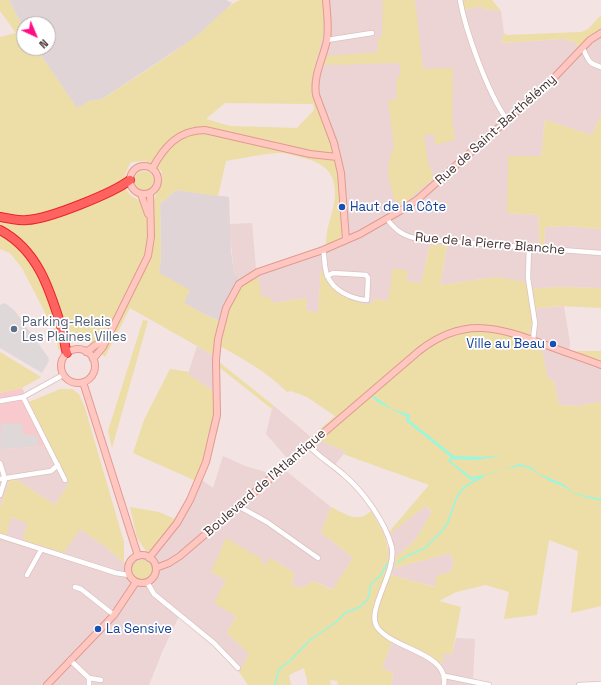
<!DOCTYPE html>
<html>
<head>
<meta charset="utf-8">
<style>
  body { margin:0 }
  #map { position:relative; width:601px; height:685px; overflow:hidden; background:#f3e3e2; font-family:"Space Grotesk",sans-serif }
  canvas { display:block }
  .north { position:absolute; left:16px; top:16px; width:40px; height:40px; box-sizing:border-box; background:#fff; border:1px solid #b5adad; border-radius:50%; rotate:136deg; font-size:11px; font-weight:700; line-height:16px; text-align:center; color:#453233 }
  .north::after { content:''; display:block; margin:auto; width:14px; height:18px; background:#ff0d86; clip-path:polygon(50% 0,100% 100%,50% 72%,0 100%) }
</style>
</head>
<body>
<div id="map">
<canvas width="601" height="685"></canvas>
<div class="north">N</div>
</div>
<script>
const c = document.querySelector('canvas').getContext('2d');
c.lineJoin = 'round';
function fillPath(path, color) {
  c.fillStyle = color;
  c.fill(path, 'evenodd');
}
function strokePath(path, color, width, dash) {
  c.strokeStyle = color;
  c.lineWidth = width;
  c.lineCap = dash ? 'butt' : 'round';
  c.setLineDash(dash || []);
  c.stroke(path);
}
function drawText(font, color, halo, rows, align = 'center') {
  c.font = font + ' "Space Grotesk",sans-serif';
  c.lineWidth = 3.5;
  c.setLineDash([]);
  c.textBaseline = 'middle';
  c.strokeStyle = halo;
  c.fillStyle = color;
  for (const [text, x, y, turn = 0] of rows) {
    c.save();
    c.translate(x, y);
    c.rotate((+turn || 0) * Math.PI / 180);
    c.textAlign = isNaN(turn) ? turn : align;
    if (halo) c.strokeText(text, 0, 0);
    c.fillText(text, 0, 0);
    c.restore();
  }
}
fillPath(new Path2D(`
  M323 0H462L465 10 482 6 483 9 501 11 504 33 501 43 562 39 573 41 579 47 601 32V114L592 135 545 120 541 156 507 213 538 215 540 245H544L545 227 566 226 601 229V288L559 287 527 289 496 277 440 285 447 246 430 245 421 283 406 281 388 301 374 299 370 305 350 301 335 292 327 283 321 270 318 313 306 310 307 298 273 303 262 299 243 285 234 272 229 224 252 223 256 269 289 260 339 240 342 236 331 149 326 130 311 94V81L317 58Z
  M564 306 570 343 569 351 601 362V402L577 406 559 405 554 381 548 378 541 347 528 342 532 323 530 309Z
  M197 346 220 359V396L188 374Z
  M274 406 311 437 346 451 335 465 315 449 307 453 286 471 331 507 321 532 353 558 333 590 314 581 302 588 291 585 295 574 271 558 266 565 261 563 211 572 226 580 236 616 227 633 250 654 239 672 224 656 179 616 163 650 149 685H0V534L6 535 10 517 27 522 80 529 107 548 124 563 133 555 146 551H151L186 502 198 477 213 488 223 456 245 466 269 473 287 458 266 434 272 409Z
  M52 446 69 483 55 505 17 480 9 481 0 508V449Z
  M426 506 432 513 415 540 399 555 395 568 450 553 454 564 450 572 436 587 387 574 388 545 385 536Z
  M395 638 428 654 443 664V652L452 654 456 638 475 639 473 679 477 685H391L393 673 382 668 391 644Z`), '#ebd4d3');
fillPath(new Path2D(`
  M22 388 52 446 0 449V393Z`), '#f8cacd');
fillPath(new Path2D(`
  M9 0H226L232 3 218 18 196 37 102 99 90 101 77 109 36 48H48V24H24V29Z
  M176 190 229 197 231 251 234 272 243 285 233 299 225 323 204 314 184 303 159 273 161 258 160 204Z`), '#e1d4d6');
fillPath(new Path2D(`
  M0 0H9L24 29V48H36L77 108 90 101 102 99C133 79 165 59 195 37 209 27 225 6 240 0H323L324 31 311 81V94L326 130 337 168 342 236 339 240 326 245C325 226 336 209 335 191 334 166 316 161 296 156 290 155 283 152 278 153 261 154 243 158 226 161L218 196 176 190 160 204 161 258 159 273 190 290 184 303 204 314 224 323C232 302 237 286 258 276L262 298 268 296 273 303 307 298 306 310 318 313 321 269C333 295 343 299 370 305L374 299 388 301 393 268 408 271 406 281 421 283 430 245H447L440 285 496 277 526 282 527 289 559 287 601 288V308L560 306 530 309 532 323 528 342 541 347 548 378 554 381 559 405 577 406 601 402V606L571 613 578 551 549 540 537 615 504 619 509 592 486 585 456 592 439 601 461 607 452 654 443 653V665L428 654 395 639 391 644 382 668 393 673 391 685H338L337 681 330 680 331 685H308L304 668 289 675 291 685H248L239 672 249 654 227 633 236 616 214 603 226 580 211 572 226 538 262 559 261 563 265 565 271 558 295 574 291 585 302 588 314 581 332 590 353 558 321 532 331 507C346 514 357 524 371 511 386 536 391 545 387 574L435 587 436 576 450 572 454 564 450 553 395 568 396 556 399 555 415 540 432 512 426 506 392 532H389L429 485 343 454 346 451 311 437 335 416 307 397 291 391 287 392C267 372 245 360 220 346V359L130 308 105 357 87 341 76 338 58 350 57 336 22 268 10 253 0 249V37L16 33 0 11ZM225 103 313 104 314 110 297 128 230 126 206 119ZM145 161 162 171 161 181 153 203C126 200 117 186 131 162Z
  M383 0H415L423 69 453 68 452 120 455 140 435 145 434 134 424 135 428 162 434 178 402 205 397 200 395 203 388 175 389 160 394 146 388 100H396L397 77 400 76V63L324 65 326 56 378 52V37H382Z
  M462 0H492L501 11 483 9 482 6 464 10Z
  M601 15V32L579 47 573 41 562 39 501 43 504 33 507 35 581 32 588 29Z
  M601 114V229L566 226 545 227 544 245H540L538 215 507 213 508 156H541L545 120 592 135Z
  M134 181a10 10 0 1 1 20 0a10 10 0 1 1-20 0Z
  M143 320 148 321 112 448 108 431Z
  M568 351H601V362Z
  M0 352 41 377 22 388 0 393Z
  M219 362 274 406 272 409 220 368Z
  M170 369 189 372 188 374 220 396 218 429 203 480 198 477 196 481 133 453 144 420Z
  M60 389H72L79 394 85 408 124 542V563L107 548 80 529 64 553 23 540 27 523 11 517 6 535 0 534V508L9 481 17 480 55 505 69 483 29 402Z
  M130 507 159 512 175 519 151 551H146L137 538Z
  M132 570a10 10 0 1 1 20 0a10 10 0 1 1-20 0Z`), '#ecdea6');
fillPath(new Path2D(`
  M5 303 15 311 48 357 49 361 42 373 0 348V305Z
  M22 423 23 435H37L39 446 0 449 1 424Z`), '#dfd8d9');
fillPath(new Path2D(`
  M371 394 392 409 410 415 409 420 454 456 481 457 503 455 477 460 452 459 450 461 471 477C479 477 512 468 518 464L531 467 538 473 565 485 573 493 601 499V501L574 494 563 486 552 482 529 468 519 466 489 473 482 477 471 480 448 461 451 457 406 421 407 417 379 403 370 395Z`), '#97f7e0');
strokePath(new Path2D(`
  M398 562 407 556 425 548 443 530 448 522 457 497 464 487 482 477
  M275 685 279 669 291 660 310 640 336 622 345 613 360 607 368 599 371 584 380 576 387 564`), '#97f7e0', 1.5);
const street = new Path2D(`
  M460 0C466 33 488 93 507 120
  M327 40 372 33
  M583 49C589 60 587 63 601 67
  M387 219C396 231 404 236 418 239L601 253
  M529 247 528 278 535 323 533 340
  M323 250C325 258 324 267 327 275 333 291 352 299 367 300L368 278 366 275 333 273 327 276
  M23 397 65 480
  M0 401 23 397 63 375
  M309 446C319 457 333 465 344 475 364 492 386 523 392 548 396 573 366 610 377 627 393 650 449 652 444 685
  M0 463 5 479 0 495
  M0 479 51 471 58 465
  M238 506 267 522 318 558
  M0 536 116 573 129 575
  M27 575 41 550
  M147 582 154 594 214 643 238 668
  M75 587 81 589 114 615
  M70 660 89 678V685
  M445 676 489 685
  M89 678 101 680
  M579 685 601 684`);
const secondary = new Path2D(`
  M326 0C327 13 329 28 327 40 323 59 313 75 316 95L334 143 341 173 346 240
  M130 180a14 14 0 1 1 28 0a14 14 0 1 1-28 0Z
  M152 169C164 147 178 130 205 130L310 154 337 157
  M141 194 148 214
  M61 366a17 17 0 1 1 34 0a17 17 0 1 1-34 0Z
  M86 352 107 337
  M93 359 103 347 148 256 151 237 150 193
  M83 382 138 556
  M128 569a14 14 0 1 1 28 0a14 14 0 1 1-28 0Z
  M149 558 177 523 190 500 206 462 217 415 216 360 218 339 226 308 239 284 258 272 323 250 360 234 400 211 418 199 550 82 590 40 601 33
  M156 568 169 563 180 556 419 351C464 316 498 327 546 345 564 352 583 358 601 365
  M47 685 114 615 136 582`);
const highway = new Path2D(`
  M0 217C9 219 18 221 27 220 49 219 113 193 130 180
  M0 230C38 250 50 290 62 329 65 337 64 346 67 353`);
strokePath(street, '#ddc1c1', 6);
strokePath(secondary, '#e19a92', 8);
strokePath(highway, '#ec2226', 10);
strokePath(street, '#fff', 4.5);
strokePath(secondary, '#ffc7c0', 6);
strokePath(highway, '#ff6361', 8);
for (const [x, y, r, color] of [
  [342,207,4,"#1a4fb4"],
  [14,329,4,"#5c6f8a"],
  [553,344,4,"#1a4fb4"],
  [98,629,4,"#1a4fb4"]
]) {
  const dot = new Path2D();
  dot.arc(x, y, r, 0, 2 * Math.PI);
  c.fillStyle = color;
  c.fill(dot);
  strokePath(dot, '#fff', 1.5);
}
drawText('13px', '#453233', '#fff', [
  ["Rue de Saint-Barthélémy",496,130,-42],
  ["Rue de la Pierre Blanche",490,244,5],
  ["Boulevard de l'Atlantique",265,483,-41]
]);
drawText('13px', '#164399', '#fff', [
  ["Haut de la Côte",350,207],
  ["Ville au Beau",545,344,"right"],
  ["La Sensive",106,629]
], 'left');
drawText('13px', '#4e5e75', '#fff', [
  ["Parking-Relais",22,322],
  ["Les Plaines Villes",22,337]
], 'left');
</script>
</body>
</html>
